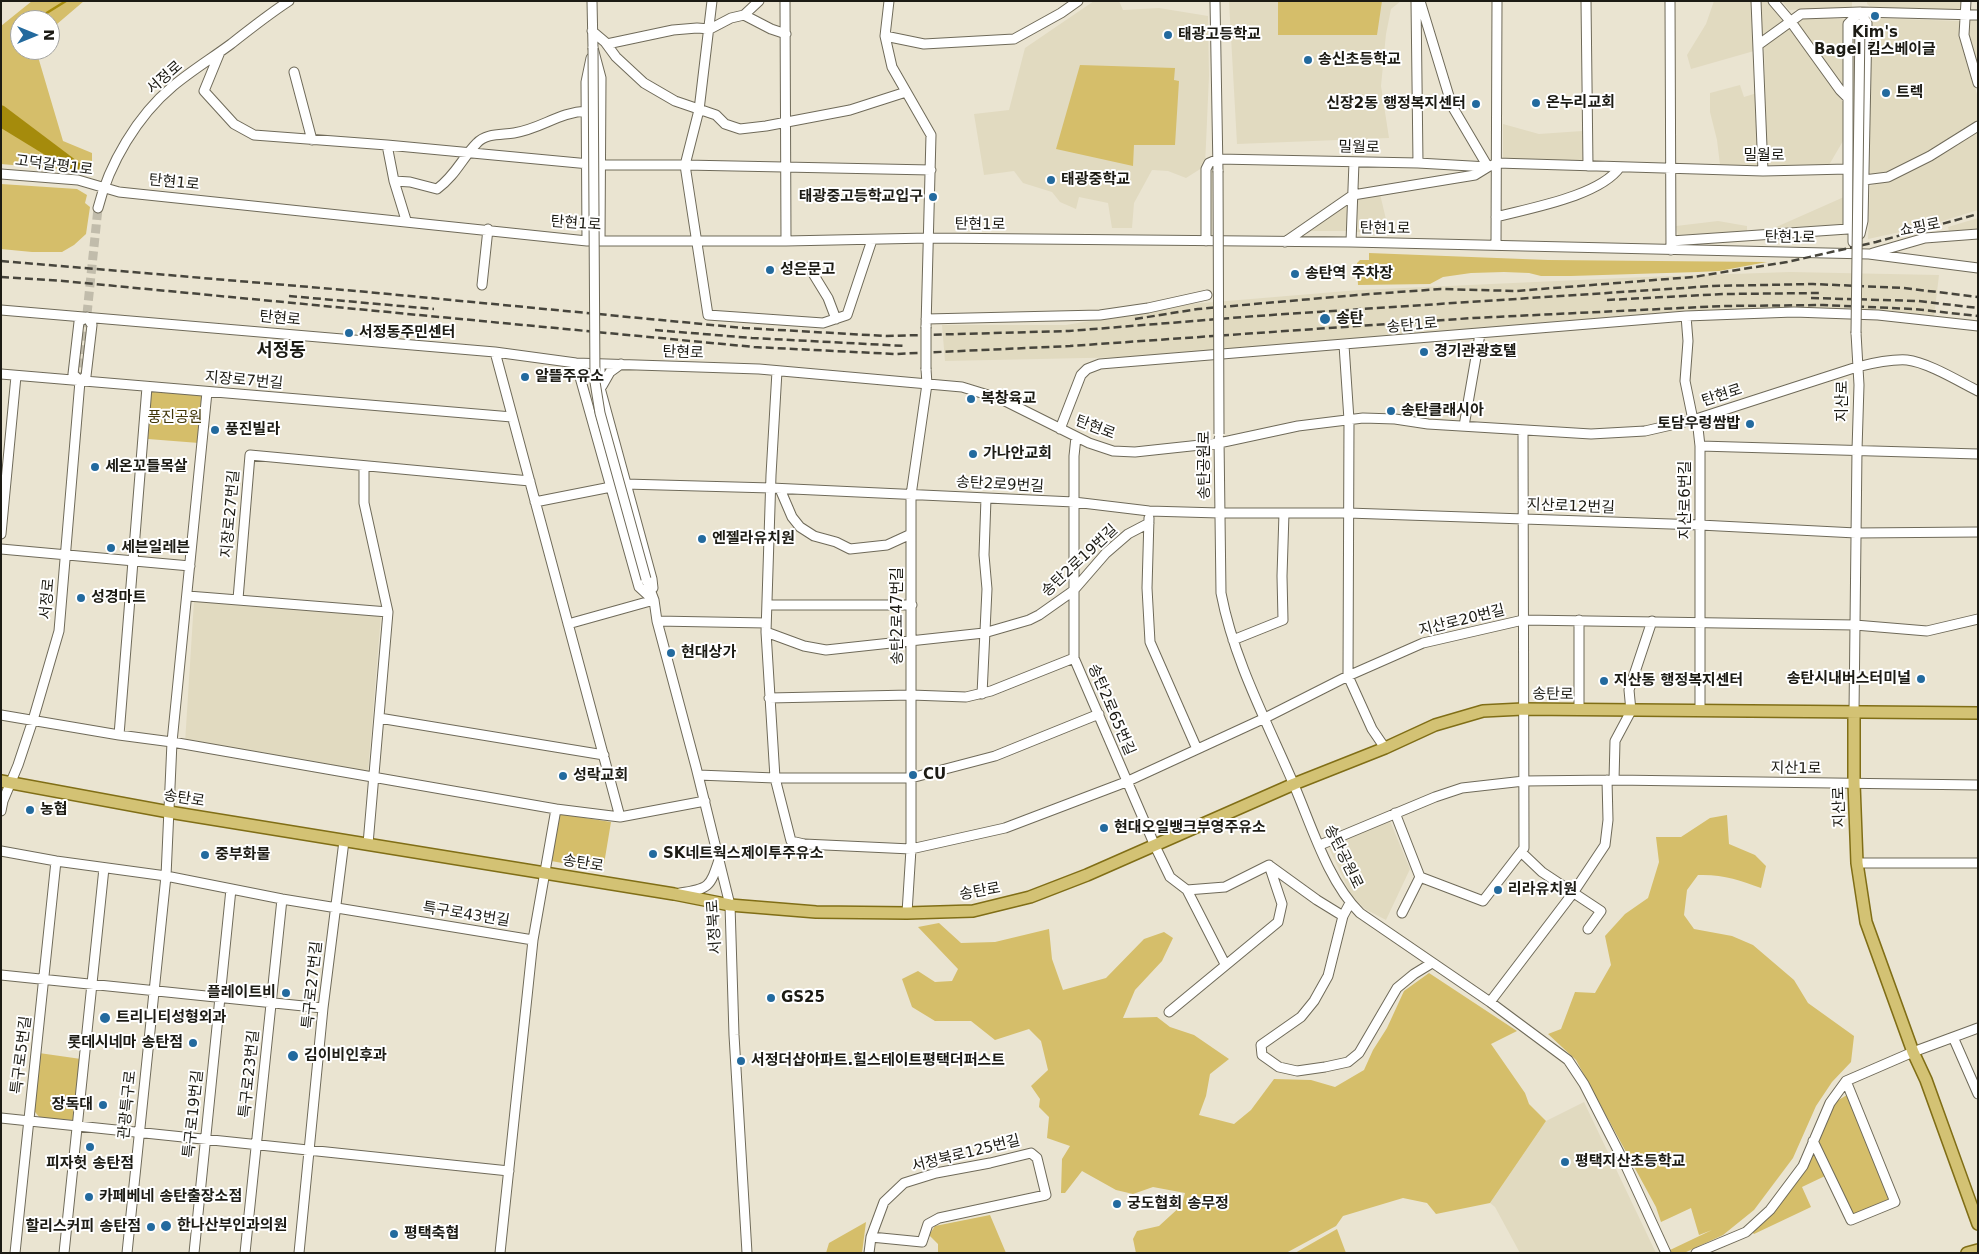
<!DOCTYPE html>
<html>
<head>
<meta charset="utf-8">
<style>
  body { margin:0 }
  #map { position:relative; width:1979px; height:1254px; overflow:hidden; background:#eae4d1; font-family:"DejaVu Sans",sans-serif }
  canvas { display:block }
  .frame { position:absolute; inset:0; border:2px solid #1c1b14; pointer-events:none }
  .north { position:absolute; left:10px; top:10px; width:50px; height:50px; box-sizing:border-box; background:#fff; border:1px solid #a4a4a1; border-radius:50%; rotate:90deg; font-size:14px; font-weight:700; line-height:20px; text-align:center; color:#1c1b14 }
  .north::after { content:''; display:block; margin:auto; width:18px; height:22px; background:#236a9e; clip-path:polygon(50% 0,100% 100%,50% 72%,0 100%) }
</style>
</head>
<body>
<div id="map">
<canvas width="1979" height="1254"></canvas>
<div class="frame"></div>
<div class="north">N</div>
</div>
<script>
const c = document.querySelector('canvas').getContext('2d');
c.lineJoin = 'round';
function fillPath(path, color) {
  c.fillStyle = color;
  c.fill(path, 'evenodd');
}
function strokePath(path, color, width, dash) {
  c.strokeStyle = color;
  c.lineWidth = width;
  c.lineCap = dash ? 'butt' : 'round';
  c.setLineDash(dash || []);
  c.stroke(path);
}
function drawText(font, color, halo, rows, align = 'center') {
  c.font = font + ' "DejaVu Sans","Noto Sans KR",sans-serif';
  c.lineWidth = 4;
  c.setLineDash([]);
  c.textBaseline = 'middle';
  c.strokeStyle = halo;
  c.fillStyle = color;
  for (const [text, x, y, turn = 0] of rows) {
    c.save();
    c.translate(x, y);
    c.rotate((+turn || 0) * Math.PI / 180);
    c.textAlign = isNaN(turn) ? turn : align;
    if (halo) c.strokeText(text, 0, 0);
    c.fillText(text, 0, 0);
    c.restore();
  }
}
fillPath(new Path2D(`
  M1094 1H1119L1123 10 1159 8 1208 16 1209 76 1205 166 1186 178 1168 171 1152 170 1134 203 1132 228H1112L1108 203 1079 197 1076 209 1060 202 1052 192 1023 183 1014 171 984 175 974 114 1009 110 1025 48Z
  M1229 1H1401L1391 9 1386 34 1381 86 1389 138 1237 144Z
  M1714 1H1751L1754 51 1691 69 1687 55 1706 24Z
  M1759 1H1768L1785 22 1761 39Z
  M1782 1H1852V7L1789 10Z
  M1867 1H1963L1962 12 1874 10 1867 4Z
  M1806 17 1844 19 1843 86 1798 23Z
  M1872 18 1960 21 1961 36 1978 98V120L1911 162 1888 172 1875 175 1869 173Z
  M1978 18V67L1967 32V19Z
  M1788 27 1843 102V141L1829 165H1767L1764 45Z
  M1740 85 1744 97 1757 93 1759 166 1720 165 1717 140 1710 112V93Z
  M1503 124 1539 134 1582 131 1583 162 1503 160Z
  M1978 132V210L1923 227 1868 239 1870 186 1913 170Z
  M1380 194 1389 232H1355L1356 200Z
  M1844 197 1843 224 1774 228Z
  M1348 203 1347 231H1306Z
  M1978 218V229L1949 231 1948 227Z
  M1718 221 1747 226V231L1678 235 1676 226Z
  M1790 272 1939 275 1934 317 1814 308 1738 310 1558 321 1356 341 1133 357 945 361 942 325H1066L1191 304 1359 290 1645 277Z
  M194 601 285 606 381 615 368 772 185 743Z
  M1390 821 1410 869 1386 920 1365 909 1351 895 1328 846Z
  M1584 1102 1656 1253H1520L1495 1207 1490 1203 1546 1121Z`), '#e1dac0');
fillPath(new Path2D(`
  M32 1H84L50 30V20H20V50H36L63 141 92 153V172L1 164V26Z
  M1278 1H1382L1377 35H1278Z
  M1080 65 1175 68 1174 80 1179 81 1175 145H1134L1133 166 1056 149Z
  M1 184 77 189 87 195 85 203 90 207 86 234 74 245 62 252H32L1 249Z
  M1369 253 1548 260 1767 262 1719 271 1698 272 1571 276H1541L1529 273 1504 272 1471 273 1443 277 1430 284 1358 285 1357 263 1360 260H1369Z
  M151 391 203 396 199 443 148 439Z
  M560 814 611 822 603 870 551 861Z
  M1727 815 1729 844 1755 855 1766 866 1761 888C1740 880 1722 874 1698 875L1687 890 1684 915 1694 929 1732 936 1753 945 1794 980 1808 1003 1854 1036 1851 1062 1832 1082 1816 1106 1793 1158 1754 1210 1723 1235 1684 1253H1671L1670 1250 1712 1230 1699 1235 1691 1208 1661 1222 1656 1207 1576 1060 1548 1034 1561 1029 1575 992 1595 993 1611 965 1605 936 1625 914 1648 898 1659 862 1656 837H1681L1710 818Z
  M939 923 961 943 995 942 1049 929 1052 959 1063 990 1106 978 1144 939 1164 932 1173 938 1162 961 1135 990 1123 1018 1157 1017 1170 1027 1194 1035 1229 1059 1210 1074 1206 1096 1199 1115 1234 1124 1251 1110 1274 1079 1311 1080 1335 1087 1364 1070 1373 1050 1387 1028 1404 991 1429 973 1517 1031 1491 1044 1525 1093 1529 1104 1546 1121 1490 1203 1436 1214 1427 1203 1403 1198 1343 1216 1336 1226 1286 1253H1136L1133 1239 1137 1231 1159 1226 1182 1205 1185 1193 1153 1187 1133 1194 1116 1190 1082 1171 1065 1193H1061L1062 1159 1070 1146 1047 1138 1049 1117 1039 1107 1040 1099 1031 1086 1048 1070 1041 1041 1029 1029 995 1040 971 1021H935L912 1007 902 979 918 971 935 982 952 981 958 969 918 927Z
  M39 1053 81 1059 73 1120 40 1118 31 1107Z
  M1847 1095 1852 1102 1891 1199 1851 1215 1816 1138 1835 1102Z
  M1811 1148 1825 1176 1802 1187 1811 1207 1754 1234 1752 1232Z
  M990 1215 1006 1253H938V1244L929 1235 935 1226Z
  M866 1222 862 1253H826L829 1243Z
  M1337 1229 1346 1253H1295Z`), '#d5be6a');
fillPath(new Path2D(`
  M1 105 4 106 89 170 68 169 1 128Z`), '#a58b0c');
strokePath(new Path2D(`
  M41 20 45 14 66 1`), '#a58b0c', 2.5);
strokePath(new Path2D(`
  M80 381 98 208`), '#c1bcab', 9, [9, 4.5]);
const minor = new Path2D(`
  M592 1 593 48 601 78 600 240
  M712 1 699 110 685 165 708 315 823 323 847 315 872 240
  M785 1 786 241
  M889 1 885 36 892 67 931 135 926 327
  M1215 1 1218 171
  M1416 1 1418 163
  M1586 1 1588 166
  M1670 1 1671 250
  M1756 1 1763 171
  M1773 1 1791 22 1840 90 1848 98
  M1966 1 1964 35 1978 83
  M1860 12 1867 23 1863 221 1860 234
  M744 15 759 1
  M592 31 605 42 616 57 644 83 675 101 716 115 725 124 740 129 766 126 850 110 906 92
  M885 36 924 44 1014 39 1061 13 1078 1
  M607 44 673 30 697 28 710 29 731 18 744 15 771 29 786 34
  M1758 45 1801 14 1860 12 1978 15
  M220 52 204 91 234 124 254 135 387 145 394 181 410 182 437 189C456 175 462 158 477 143 486 133 502 135 514 133 541 129 559 112 587 111
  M294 72 312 140
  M387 145 600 165H685L931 170
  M1 174 78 180 119 192 587 241H786L929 238 1351 242 1869 254 1978 268
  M1864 180 1888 177 1930 156 1978 126
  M394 181 406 220
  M98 208C109 164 137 116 173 86 191 71 212 58 231 44 250 29 269 14 289 1
  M1496 217C1530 208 1600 196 1620 167
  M587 241 586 82 591 58
  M1206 241V169L1209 163 1218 159 1418 163 1488 167 1497 163 1763 171 1848 169
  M1671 241 1848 229
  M1285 242 1353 195 1475 175 1488 167 1452 106 1420 1
  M1351 242 1354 162
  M1853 242V229H1848V24L1860 12
  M1496 245 1497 1
  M1873 253 1925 238 1978 234
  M809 267 828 298 836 319
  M482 285 488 229
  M1 310 495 352 576 363 759 369 962 387 1001 399 1089 443 1113 451 1135 452 1219 443 1298 426 1363 418 1395 419 1428 424 1591 434 1645 431 1693 420 1857 367C1873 363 1891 359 1907 360 1927 362 1960 382 1978 391
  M1686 316 1688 341 1685 381 1693 420 1698 428 1700 446V711
  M926 319 1100 315 1148 308 1207 295
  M1344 345 1349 420 1348 676 1372 729 1385 748
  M495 352 620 817
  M576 363 639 587 651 598
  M600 364V388L652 579 653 588
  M777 371 771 475 766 632 775 778 791 841 804 844 911 849 1005 828 1126 782 1265 718 1348 676 1423 643 1523 620 1855 625 1927 631 1978 619
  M1 374 512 417
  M602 386 610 372 621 364
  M1464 426 1480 334
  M1060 429 1081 375 1087 369 1100 364 1686 316 1794 312 1878 315 1978 326
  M1076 437 1074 456V658L1155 846 1170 877 1187 890 1225 887 1269 865 1282 904 1278 922 1169 1012
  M1219 439 1221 593C1234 661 1267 722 1294 785 1312 827 1328 881 1360 913L1490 1002 1568 1060 1584 1084 1625 1164 1666 1253
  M1700 446 1978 454
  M364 466V503L388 612 368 844
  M625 484 771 488 1074 502 1149 511 1219 513H1348L1700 525 1856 533 1978 532
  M780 489 792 517 800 527 814 536 836 542 850 549 887 545 911 534
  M535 502 611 487
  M1149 518 1147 588 1150 642 1197 749
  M1 534 16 376
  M1 549 190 566
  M646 579 654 600 657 621 696 767 730 905 734 1035 747 1253
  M188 596 388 612
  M238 599 250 455 530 481
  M767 605H912
  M1579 620V710
  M657 621 766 623
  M568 624 654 600
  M766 632 804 646 826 650 984 633 1029 620 1039 615 1073 591 1106 553 1128 534 1149 523
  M1233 640 1283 620 1282 576 1284 513
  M982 694 987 589 984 555 986 498
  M769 698 911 695 966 697 991 691 1074 658
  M1854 712 1857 450 1859 385 1856 333
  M1 715 119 735 172 742 556 809 620 817 705 801
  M379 718 604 755
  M119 735 147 387
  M698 775 775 778H911L995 756 1099 714
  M1614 780 1615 741 1631 711 1629 690 1652 621
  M1 811 3 801 18 765 33 720 59 631 80 381 86 376 92 325 87 317 79 322 73 374 80 381
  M1395 813 1420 877 1483 901 1524 848 1523 430
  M1320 845 1435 797 1462 788 1524 781 1614 780 1978 785
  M1 851 56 861 166 876 282 899 533 940
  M1521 852 1542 872 1601 911 1588 929
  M1857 863H1978
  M1270 866 1317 900 1343 916
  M1187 890 1225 964
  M680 893C709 889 710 887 719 860
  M1350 903 1343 916 1328 976 1314 1001 1301 1017 1261 1045 1262 1055 1279 1067 1297 1071 1325 1067 1348 1062 1359 1053 1397 988 1414 974 1432 963
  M907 913 911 849V495L927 384 926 369
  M1402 913 1420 877
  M1 975 323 1008
  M1490 1002 1573 893 1605 845 1608 820 1607 780
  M1953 1037 1978 1094
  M1 1118 509 1171
  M1813 1141 1851 1220 1895 1202 1846 1081
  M15 1253 56 861
  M64 1253 104 868
  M127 1253 166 876 172 742 207 392
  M194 1253 231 889
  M245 1253 282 899
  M299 1253 323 1008 344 841
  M500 1253 533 940 556 809
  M869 1253 871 1237 884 1202 904 1183 936 1173 990 1163 1031 1153 1037 1158 1046 1195 939 1218 928 1224 922 1242 871 1237
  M1696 1253 1746 1232 1770 1210 1803 1166 1830 1103 1846 1081 1913 1052 1978 1028`);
const major = new Path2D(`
  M1854 712V783L1857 863 1866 922 1913 1052 1926 1080 1978 1224
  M1 781 169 812 674 894 730 905 816 912 907 913 973 911 1030 897 1087 875 1294 784 1385 748 1435 725 1483 711 1523 709 1978 713
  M1967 1253 1978 1250`);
strokePath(minor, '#6f6a59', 11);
strokePath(major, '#806e16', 14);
strokePath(minor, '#fff', 9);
strokePath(major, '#d3c274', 11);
strokePath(new Path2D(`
  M1 261 357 291 744 328 886 336 1069 331 1256 316 1713 286 1813 284 1904 288 1978 297
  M1 277 63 281 754 347 895 354 1070 346 1473 318 1723 306 1823 305 1914 309 1978 316
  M289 296 434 309
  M1811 298 1918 301 1978 308
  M1607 300 1723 294 1819 293
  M1135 319 1198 309 1357 295 1441 289 1516 291 1693 277 1787 262 1876 242 1978 214
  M655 330 752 338 905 346`), '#47453c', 2.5, [8, 4]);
const minorBridge = new Path2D(`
  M593 48 595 382 600 413 646 579
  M1218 171 1219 434
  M926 327V369
  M1856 333 1860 24`);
strokePath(minorBridge, '#6f6a59', 11, []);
strokePath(minorBridge, '#fff', 9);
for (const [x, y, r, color] of [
  [1875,16,5,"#236a9e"],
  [1168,35,5,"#236a9e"],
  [1308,60,5,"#236a9e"],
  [1886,93,5,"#236a9e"],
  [1536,103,5,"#236a9e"],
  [1476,104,5,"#236a9e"],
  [1051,180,5,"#236a9e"],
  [933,197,5,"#236a9e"],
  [770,270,5,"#236a9e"],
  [1295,274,5,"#236a9e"],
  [1325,319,6,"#236a9e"],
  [349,333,5,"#236a9e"],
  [1424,352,5,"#236a9e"],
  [525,377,5,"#236a9e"],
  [971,399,5,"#236a9e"],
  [1391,411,5,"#236a9e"],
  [1750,424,5,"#236a9e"],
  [215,430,5,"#236a9e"],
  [973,454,5,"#236a9e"],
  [95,467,5,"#236a9e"],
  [702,539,5,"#236a9e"],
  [111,548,5,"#236a9e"],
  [81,598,5,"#236a9e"],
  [671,653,5,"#236a9e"],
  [1921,679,5,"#236a9e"],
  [1604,681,5,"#236a9e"],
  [913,775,5,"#236a9e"],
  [563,776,5,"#236a9e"],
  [30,810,5,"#236a9e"],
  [1104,828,5,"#236a9e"],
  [653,854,5,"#236a9e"],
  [205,855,5,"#236a9e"],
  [1498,890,5,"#236a9e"],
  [286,993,5,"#236a9e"],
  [771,998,5,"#236a9e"],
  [105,1018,6,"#236a9e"],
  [193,1043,5,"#236a9e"],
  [293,1056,6,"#236a9e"],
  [741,1061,5,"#236a9e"],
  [103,1105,5,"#236a9e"],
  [90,1147,5,"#236a9e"],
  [1565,1162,5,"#236a9e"],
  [89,1197,5,"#236a9e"],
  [1117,1204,5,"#236a9e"],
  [166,1226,6,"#236a9e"],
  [151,1227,5,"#236a9e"],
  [394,1234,5,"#236a9e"]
]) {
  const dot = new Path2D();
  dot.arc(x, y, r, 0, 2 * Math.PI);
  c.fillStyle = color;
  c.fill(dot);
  strokePath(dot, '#fff', 2);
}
drawText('bold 15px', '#1c1b14', '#fff', [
  ["Kim's",1875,33,"center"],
  ["Bagel 킴스베이글",1875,50,"center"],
  ["태광고등학교",1178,35],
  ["송신초등학교",1318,60],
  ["트렉",1896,93],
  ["온누리교회",1546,103],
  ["신장2동 행정복지센터",1466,104,"right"],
  ["태광중학교",1061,180],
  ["태광중고등학교입구",923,197,"right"],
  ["성은문고",780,270],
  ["송탄역 주차장",1305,274],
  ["송탄",1336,319],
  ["서정동주민센터",359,333],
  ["경기관광호텔",1434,352],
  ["알뜰주유소",535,377],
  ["복창육교",981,399],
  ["송탄클래시아",1401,411],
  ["토담우렁쌈밥",1740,424,"right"],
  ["풍진빌라",225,430],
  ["가나안교회",983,454],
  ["세온꼬들목살",105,467],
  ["엔젤라유치원",712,539],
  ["세븐일레븐",121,548],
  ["성경마트",91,598],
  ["현대상가",681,653],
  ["송탄시내버스터미널",1911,679,"right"],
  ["지산동 행정복지센터",1614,681],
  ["CU",923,775],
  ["성락교회",573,776],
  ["농협",40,810],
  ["현대오일뱅크부영주유소",1114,828],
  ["SK네트웍스제이투주유소",663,854],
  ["중부화물",215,855],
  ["리라유치원",1508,890],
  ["플레이트비",276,993,"right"],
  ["GS25",781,998],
  ["트리니티성형외과",116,1018],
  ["롯데시네마 송탄점",183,1043,"right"],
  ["김이비인후과",304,1056],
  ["서정더샵아파트.힐스테이트평택더퍼스트",751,1061],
  ["장독대",93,1105,"right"],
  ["평택지산초등학교",1575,1162],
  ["피자헛 송탄점",90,1164,"center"],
  ["카페베네 송탄출장소점",99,1197],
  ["궁도협회 송무정",1127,1204],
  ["한나산부인과의원",177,1226],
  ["할리스커피 송탄점",141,1227,"right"],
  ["평택축협",404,1234]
], 'left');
drawText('15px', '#1c1b14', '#fff', [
  ["서정로",165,78,-41],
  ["밀월로",1359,148,1],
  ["밀월로",1764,156],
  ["고덕갈평1로",54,166,7],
  ["탄현1로",174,183,6],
  ["탄현1로",576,224,4],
  ["탄현1로",980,225,1],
  ["쇼핑로",1920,228,-11],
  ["탄현1로",1385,229,1],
  ["탄현1로",1790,238,1],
  ["탄현로",280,319,5],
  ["송탄1로",1412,326,-5],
  ["탄현로",683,353,2],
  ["지장로7번길",244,381,5],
  ["탄현로",1722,396,-18],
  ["지산로",1843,401,-90],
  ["탄현로",1095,428,21],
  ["송탄공원로",1205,465,-90],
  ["송탄2로9번길",1000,485,3],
  ["지산로6번길",1686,500,-90],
  ["지산로12번길",1571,507,2],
  ["지장로27번길",231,514,-85],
  ["송탄2로19번길",1080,561,-43],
  ["서정로",48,599,-85],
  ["송탄2로47번길",898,616,-90],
  ["지산로20번길",1462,621,-14],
  ["송탄로",1553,695,1],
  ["송탄2로65번길",1111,710,67],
  ["지산1로",1796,769,1],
  ["송탄로",184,799,9],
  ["지산로",1840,807,-92],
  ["송탄공원로",1343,857,64],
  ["송탄로",583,864,9],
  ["송탄로",980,892,-10],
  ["특구로43번길",466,915,9],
  ["서정북로",715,927,-94],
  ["특구로27번길",313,985,-84],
  ["특구로5번길",22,1055,-83],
  ["특구로23번길",250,1074,-84],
  ["관광특구로",128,1105,-84],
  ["특구로19번길",194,1114,-84],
  ["서정북로125번길",966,1154,-14]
]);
drawText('15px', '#413606', '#fff', [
  ["풍진공원",175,418]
]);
drawText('bold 18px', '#1c1b14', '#fff', [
  ["서정동",281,351]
]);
</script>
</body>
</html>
